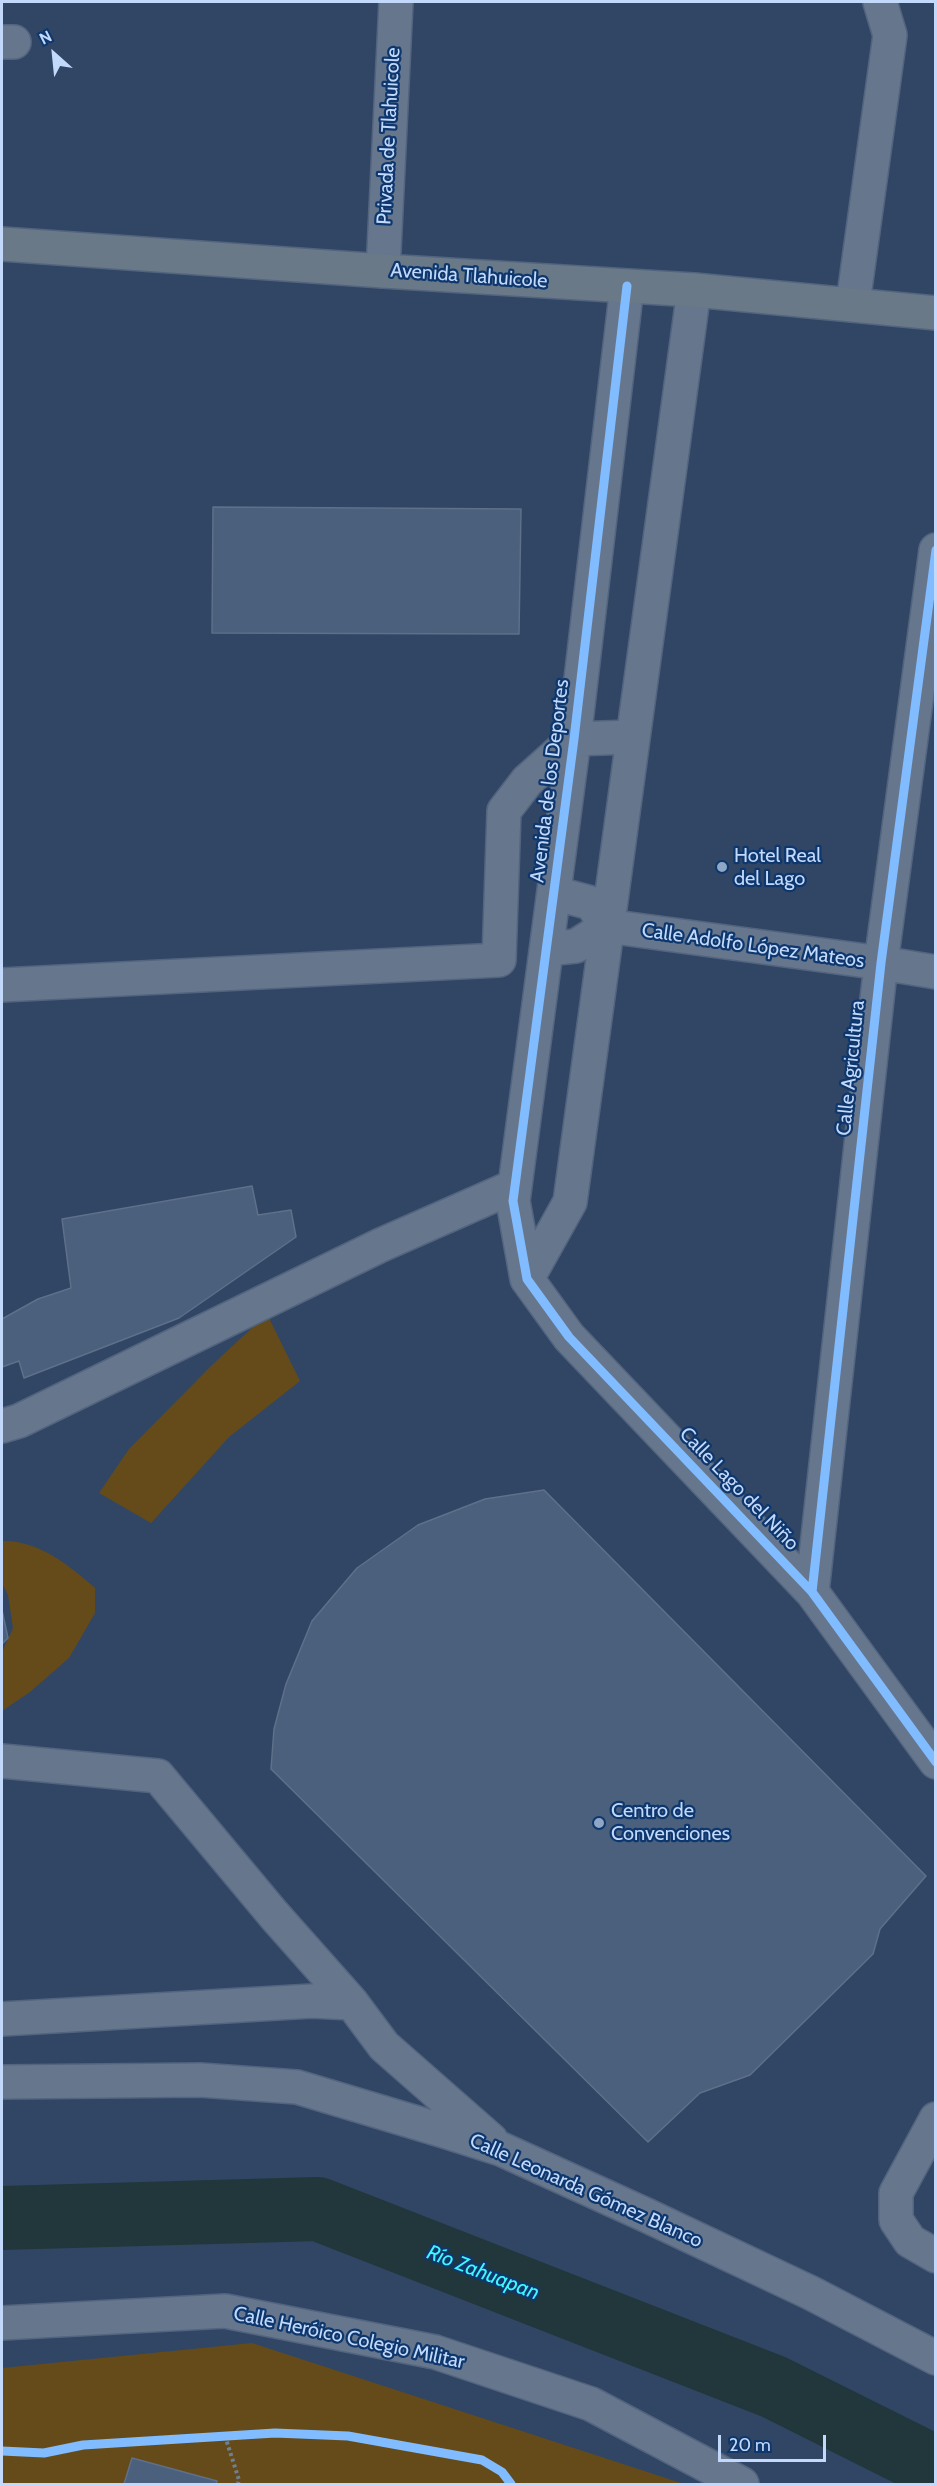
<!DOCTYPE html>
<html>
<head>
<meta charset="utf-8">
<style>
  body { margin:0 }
  #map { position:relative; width:937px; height:2486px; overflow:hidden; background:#304664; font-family:Cabin,sans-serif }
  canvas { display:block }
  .frame { position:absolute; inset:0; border:3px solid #c2d9fb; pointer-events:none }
  .north { position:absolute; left:24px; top:24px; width:60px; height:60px; -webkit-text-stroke:4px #0e376e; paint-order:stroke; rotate:333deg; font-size:16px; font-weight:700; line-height:24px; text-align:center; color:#c2d9fb }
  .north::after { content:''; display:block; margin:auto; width:21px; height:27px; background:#c2d9fb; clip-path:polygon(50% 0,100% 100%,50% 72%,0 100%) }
  .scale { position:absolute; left:718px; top:2435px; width:108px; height:27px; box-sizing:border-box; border:3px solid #c2d9fb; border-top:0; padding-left:8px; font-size:18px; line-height:21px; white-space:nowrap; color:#c2d9fb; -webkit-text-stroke:4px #0e376e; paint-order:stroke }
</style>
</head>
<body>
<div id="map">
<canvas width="937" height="2486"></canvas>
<div class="frame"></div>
<div class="north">N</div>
<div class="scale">20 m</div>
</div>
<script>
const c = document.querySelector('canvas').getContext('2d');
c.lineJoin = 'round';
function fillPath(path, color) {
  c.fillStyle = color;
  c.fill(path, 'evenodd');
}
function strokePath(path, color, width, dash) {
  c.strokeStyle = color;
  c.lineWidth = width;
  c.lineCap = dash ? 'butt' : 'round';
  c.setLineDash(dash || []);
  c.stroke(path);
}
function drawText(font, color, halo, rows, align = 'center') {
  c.font = font + ' Cabin,sans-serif';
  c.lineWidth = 4.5;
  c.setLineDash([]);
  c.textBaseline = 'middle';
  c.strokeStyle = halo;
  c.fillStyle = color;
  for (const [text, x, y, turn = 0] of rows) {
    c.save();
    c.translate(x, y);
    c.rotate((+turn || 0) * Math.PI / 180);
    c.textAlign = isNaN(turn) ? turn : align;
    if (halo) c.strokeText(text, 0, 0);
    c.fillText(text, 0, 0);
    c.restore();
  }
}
fillPath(new Path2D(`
  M267 1314 300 1381 229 1437 151 1523 99 1493 129 1449 212 1365Z
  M2 1541C38 1540 69 1565 95 1588V1613L69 1658 30 1692 2 1711V1652L13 1628 8 1595 2 1583Z
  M252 2343 678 2482 684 2484H2V2368Z`), '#654b1a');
strokePath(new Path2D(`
  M2 2218 318 2209 774 2387 936 2468`), '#21373b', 64);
const building = new Path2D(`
  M213 507 521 509 519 634 212 633Z
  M252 1186 258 1215 291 1210 296 1237 179 1318 24 1378 19 1361 2 1367V1319L38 1299 71 1288 62 1219Z
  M544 1490 926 1876 880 1929 873 1954 750 2075 700 2093 648 2142 271 1769 274 1729 286 1684 312 1621 357 1568 418 1525 485 1499Z
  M2 1610 8 1638 2 1644Z
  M132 2458 217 2481 216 2484H124Z`);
fillPath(building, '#4a607d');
strokePath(building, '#5e708a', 1.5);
const minor = new Path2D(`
  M2 42H14
  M383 271 396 2
  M627 286 574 739 513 1201 527 1279 569 1337 812 1592 936 1762
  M853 303 890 35 880 2
  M554 893 591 903 607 926
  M547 949 576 946 607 926 881 963 936 972
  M2 985 499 960 504 811 527 781 574 739 632 737
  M527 1279 570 1202 694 290
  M2 1426 19 1421 381 1245 515 1186
  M812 1592 881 963 936 550
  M2 1761 158 1776 274 1915 352 2003 384 2046 491 2140
  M2 2019 312 2001 352 2003
  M2 2082 200 2080 297 2087 444 2131 501 2149 648 2216 811 2293 936 2358
  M936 2119 896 2193V2220L910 2241 936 2256
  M2 2323 225 2311 435 2352 591 2404 742 2484`);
const major = new Path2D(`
  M2 244 383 271 694 290 936 313`);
strokePath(minor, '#52647f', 36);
strokePath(major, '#52647f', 36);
strokePath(new Path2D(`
  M225 2436 239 2480 238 2484`), '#717f93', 4, [3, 3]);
strokePath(minor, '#66768d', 33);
strokePath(major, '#697987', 33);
strokePath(new Path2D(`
  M627 286 574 739 513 1201 527 1279 569 1337 812 1592 936 1762
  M812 1592 881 963 936 550
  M2 2451 44 2453 83 2445 275 2433 348 2436 482 2460 502 2472 511 2484`), '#80bcff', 9);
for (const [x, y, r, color] of [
  [722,867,6,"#8fa6c6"],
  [599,1823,6,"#8fa6c6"]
]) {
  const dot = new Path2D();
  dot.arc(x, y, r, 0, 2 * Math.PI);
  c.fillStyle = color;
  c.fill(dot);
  strokePath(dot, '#0e376e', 2);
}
drawText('20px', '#c2d9fb', '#0e376e', [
  ["Privada de Tlahuicole",389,136,-87],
  ["Avenida Tlahuicole",469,276,4],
  ["Avenida de los Deportes",550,781,-83],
  ["Calle Adolfo López Mateos",753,946,8],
  ["Calle Agricultura",851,1068,-84],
  ["Calle Lago del Niño",739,1489,46],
  ["Calle Leonarda Gómez Blanco",586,2191,24],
  ["Calle Heróico Colegio Militar",349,2338,12]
]);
drawText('20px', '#c2d9fb', '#0e376e', [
  ["Hotel Real",734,856],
  ["del Lago",734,879],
  ["Centro de",611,1811],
  ["Convenciones",611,1834]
], 'left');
drawText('italic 21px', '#41f7fc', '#0e376e', [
  ["Río Zahuapan",483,2273,21]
]);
</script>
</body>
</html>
